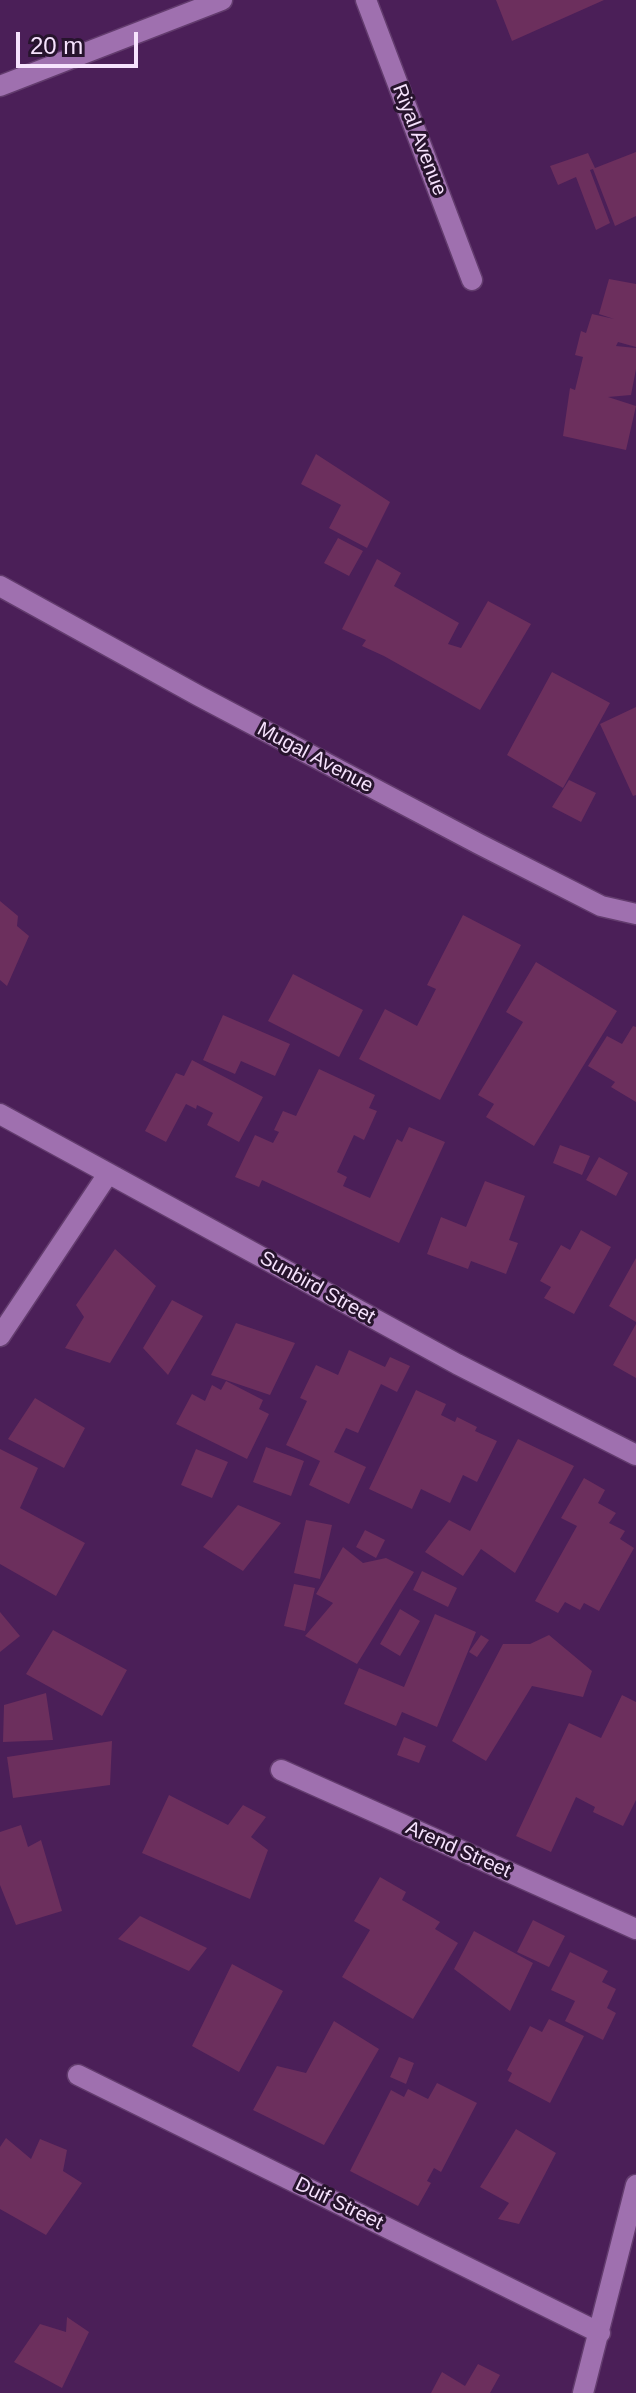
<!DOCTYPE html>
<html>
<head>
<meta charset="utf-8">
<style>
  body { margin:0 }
  #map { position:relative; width:636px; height:2393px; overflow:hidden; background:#4b1f58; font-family:Helvetica,sans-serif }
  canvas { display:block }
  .scale { position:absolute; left:16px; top:32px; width:122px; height:36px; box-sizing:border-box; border:4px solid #f6e2fd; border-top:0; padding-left:10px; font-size:24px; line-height:28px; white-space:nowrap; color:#f6e2fd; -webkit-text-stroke:6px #27142d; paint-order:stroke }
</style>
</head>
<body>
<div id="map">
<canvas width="636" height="2393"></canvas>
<div class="scale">20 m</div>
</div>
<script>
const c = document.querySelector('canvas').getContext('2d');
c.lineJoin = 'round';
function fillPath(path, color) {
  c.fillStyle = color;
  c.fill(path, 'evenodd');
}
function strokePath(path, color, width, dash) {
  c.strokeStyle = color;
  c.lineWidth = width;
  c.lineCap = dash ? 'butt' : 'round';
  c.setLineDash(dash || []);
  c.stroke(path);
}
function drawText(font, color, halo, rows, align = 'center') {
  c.font = font + ' Helvetica,sans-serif';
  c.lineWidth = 6;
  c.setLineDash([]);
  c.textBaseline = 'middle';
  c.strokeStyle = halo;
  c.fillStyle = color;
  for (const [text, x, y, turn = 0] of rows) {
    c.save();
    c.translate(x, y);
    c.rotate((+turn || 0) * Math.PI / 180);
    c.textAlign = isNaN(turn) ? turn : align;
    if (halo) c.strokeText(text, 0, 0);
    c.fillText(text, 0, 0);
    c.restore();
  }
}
fillPath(new Path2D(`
  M496 0H604L512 41Z
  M636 152V216L615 226 593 169 590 170 610 223 596 230 576 177 558 185 550 166 588 153 595 168Z
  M609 279 636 284V347L618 342 616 346 636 348V369L631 395 608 397 636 406 626 450 563 436 570 388 575 390 583 357 575 355 581 331 586 333 592 314 614 319 599 314Z
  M316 454 390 502 367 548 329 528 341 505 301 484Z
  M338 538 363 551 349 576 324 563Z
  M377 559 401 573 394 586 459 623 448 644 461 648 488 601 531 624 480 710 384 656 362 646 366 640 342 629Z
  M552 672 610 703 563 788 507 755Z
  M636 707V795L633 796 600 724Z
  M569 780 596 793 581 822 552 807Z
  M0 901 18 916 17 926 29 936 7 986 0 980Z
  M463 915 521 945 440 1100 359 1059 385 1009 417 1026 436 989 427 985Z
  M536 962 617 1011 534 1146 486 1117 494 1104 478 1095 523 1022 506 1012Z
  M293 974 363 1010 339 1057 268 1021Z
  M223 1015 290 1044 275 1076 241 1061 235 1074 203 1060Z
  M633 1026 636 1027V1102L611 1087 615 1082 588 1066 607 1036 622 1044Z
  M192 1060 263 1097 239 1142 207 1125 213 1113 197 1105 196 1109 186 1104 166 1142 145 1131 176 1073 184 1076Z
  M319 1069 375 1095 369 1108 377 1111 364 1140 354 1135 337 1172 347 1177 343 1186 370 1198 397 1139 402 1142 409 1127 445 1142 399 1243 262 1180 259 1187 235 1177 255 1135 273 1143 279 1132 274 1130 283 1111 296 1116Z
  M560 1145 590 1156 582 1175 553 1163Z
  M599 1157 628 1173 616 1196 586 1180Z
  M485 1181 525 1196 509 1240 518 1243 506 1274 471 1261 468 1269 427 1254 441 1217 466 1227Z
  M581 1230 611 1247 574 1314 544 1298 551 1287 540 1281 561 1245 570 1250Z
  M115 1249 156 1286 110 1363 65 1348 84 1317 76 1305Z
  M636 1258V1322L609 1306Z
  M172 1300 203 1316 168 1375 143 1348Z
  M236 1323 295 1343 270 1395 211 1375Z
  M636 1324V1378L613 1365Z
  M349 1350 385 1367 390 1357 410 1366 397 1392 381 1384 358 1433 346 1428 334 1452 366 1467 349 1504 309 1485 320 1461 286 1445 307 1401 300 1398 316 1365 338 1375Z
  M226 1381 263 1400 259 1409 269 1414 247 1459 176 1424 192 1394 205 1401 212 1385 221 1390Z
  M416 1390 446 1404 441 1415 455 1422 457 1417 477 1427 475 1431 497 1441 477 1482 463 1475 450 1503 421 1489 412 1509 369 1489Z
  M35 1398 85 1428 64 1468 8 1439Z
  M518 1439 574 1466 515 1573 481 1549 463 1576 425 1552 449 1520 470 1531Z
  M266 1447 304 1461 291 1496 253 1482Z
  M0 1449 38 1468 20 1508 85 1543 56 1596 0 1564Z
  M196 1449 228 1462 212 1498 181 1485Z
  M584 1478 605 1490 598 1503 616 1513 609 1523 625 1531 620 1539 634 1548 599 1611 584 1603 580 1610 565 1602 558 1613 535 1601 577 1526 561 1518Z
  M238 1505 281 1523 243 1571 203 1547Z
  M306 1520 332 1525 320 1579 294 1573Z
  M365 1530 385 1540 376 1558 356 1547Z
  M343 1547 363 1563 386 1558 414 1572 357 1664 305 1636 333 1603 316 1594Z
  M422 1571 457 1588 448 1607 413 1590Z
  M294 1584 315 1588 305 1631 284 1626Z
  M400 1609 420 1621 400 1656 380 1644Z
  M0 1612 20 1636 0 1652Z
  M435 1614 476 1632 437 1727 402 1712 396 1726 344 1704 359 1668 404 1687Z
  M53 1630 127 1670 102 1716 26 1674Z
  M481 1635 489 1640 477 1657 469 1652Z
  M549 1635 592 1671 583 1697 532 1686 486 1761 452 1741 503 1644H530Z
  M46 1693 53 1740 3 1742 4 1705Z
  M622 1695 636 1702V1800L623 1826 593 1812 595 1807 576 1797 551 1852 516 1836 569 1723 601 1738Z
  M404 1737 426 1746 419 1763 397 1755Z
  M112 1741 110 1785 13 1798 7 1757Z
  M169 1795 228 1825 243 1805 266 1817 251 1837 268 1850 250 1899 142 1853Z
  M21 1825 28 1847 41 1840 62 1911 16 1925 0 1885V1832Z
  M380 1877 406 1892 402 1900 440 1922 435 1929 458 1943 413 2019 342 1977 370 1930 354 1921Z
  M140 1916 207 1948 189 1971 118 1939Z
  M533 1920 565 1936 549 1967 517 1952Z
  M474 1931 533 1963 510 2011 454 1969Z
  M570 1952 608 1971 602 1982 616 1989 607 2008 616 2013 603 2040 565 2021 575 2001 551 1990Z
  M232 1964 283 1991 239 2072 192 2046Z
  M549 2019 584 2036 550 2103 508 2081 512 2073 507 2070 530 2026 542 2032Z
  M334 2021 379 2049 324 2145 253 2110 277 2066 306 2073Z
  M399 2057 414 2063 406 2084 390 2077Z
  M437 2083 477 2103 441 2172 434 2168 427 2181 431 2183 418 2206 350 2171 391 2090 404 2097 408 2089 428 2099Z
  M516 2129 556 2153 519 2224 498 2219 509 2203 480 2187Z
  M6 2138 31 2159 40 2139 67 2150 63 2171 82 2183 46 2235 0 2209V2147Z
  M67 2317 89 2332 62 2388 14 2362 40 2324 66 2332Z
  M478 2364 500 2375 490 2393H431L442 2372 465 2386Z`), '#6c2f5d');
const minor = new Path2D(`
  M366 0 472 280
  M0 86 222 0
  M0 586 199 696 479 844 601 906 636 914
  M0 1114 457 1364 636 1455
  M0 1336 108 1174
  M281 1770 636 1929
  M78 2075 600 2333
  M583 2393 636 2185`);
strokePath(minor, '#633c6e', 23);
strokePath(minor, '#9f70af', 20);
drawText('20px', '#f6e2fd', '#27142d', [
  ["Riyal Avenue",419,140,69],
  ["Mugal Avenue",315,758,28],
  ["Sunbird Street",317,1288,29],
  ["Arend Street",458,1850,24],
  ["Duif Street",339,2204,26]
]);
</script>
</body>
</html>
